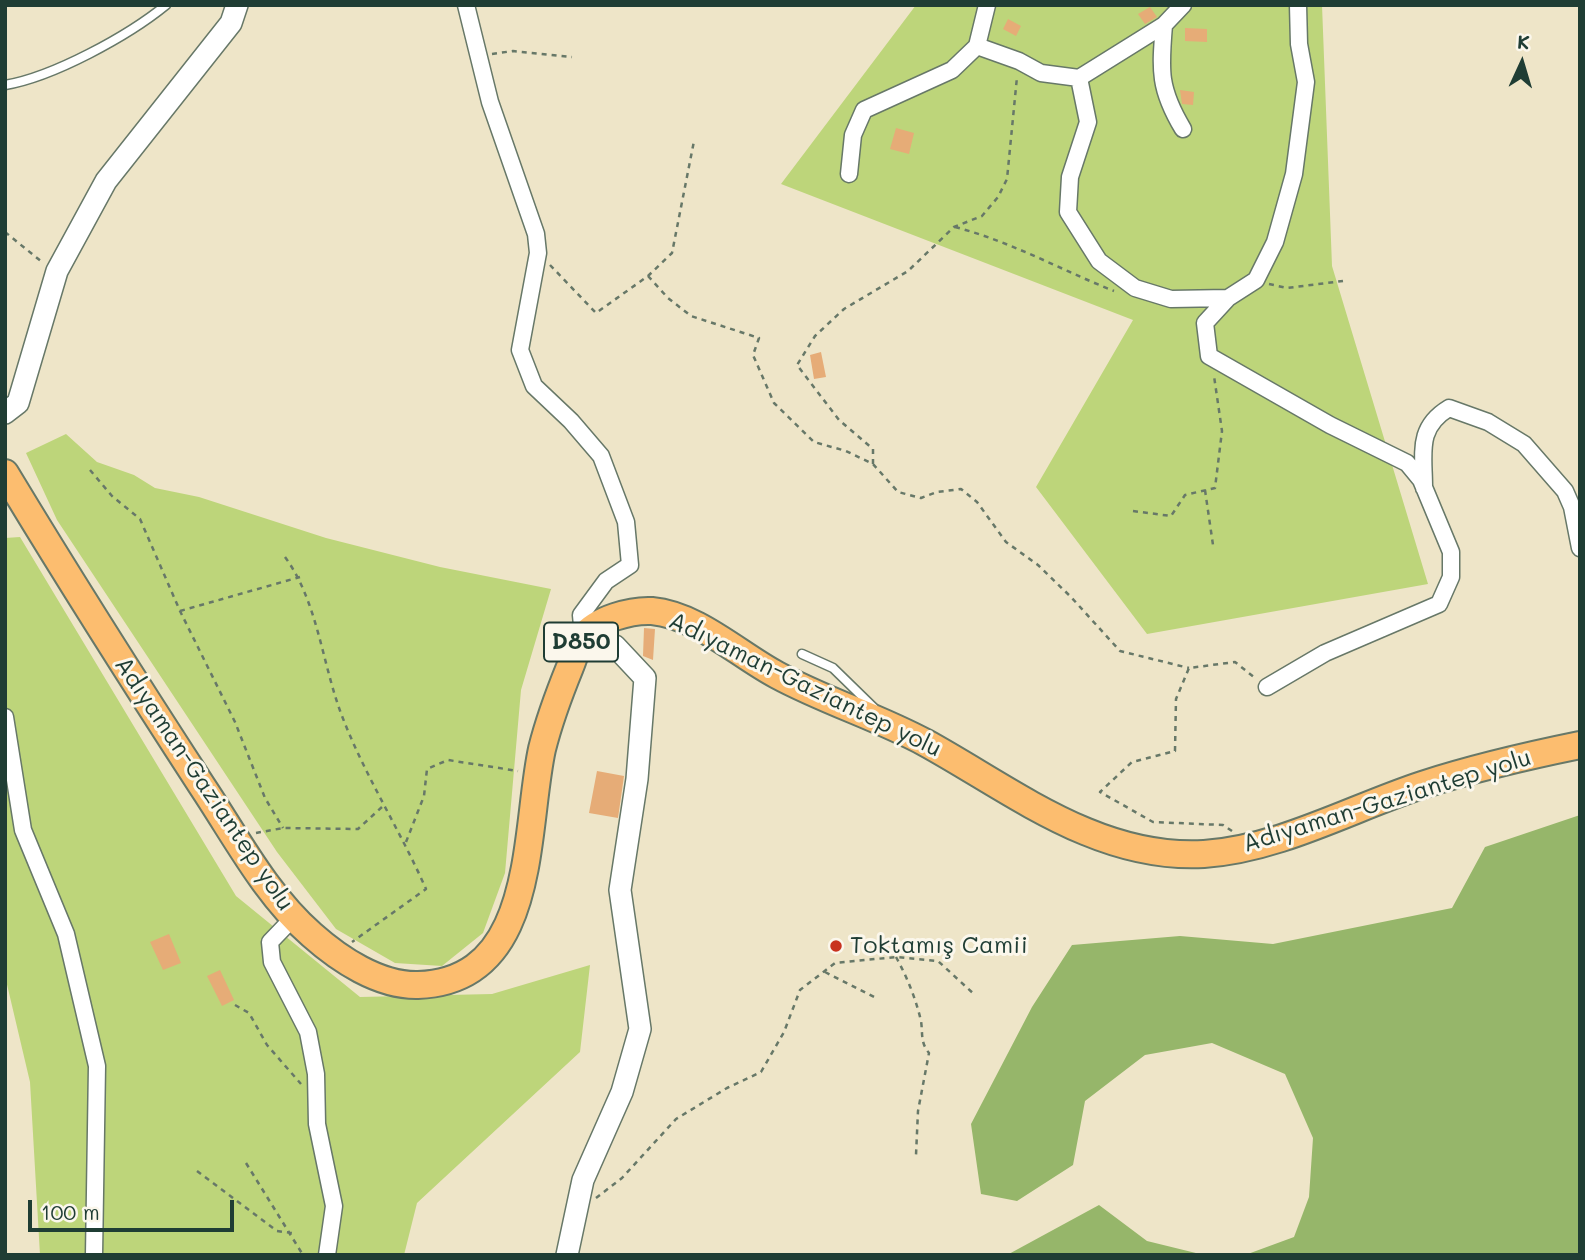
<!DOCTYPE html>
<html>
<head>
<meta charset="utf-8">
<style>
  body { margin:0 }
  #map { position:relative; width:1585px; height:1260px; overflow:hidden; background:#eee5c8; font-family:Mali,sans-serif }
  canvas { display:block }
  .frame { position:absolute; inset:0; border:7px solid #1f3d34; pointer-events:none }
  .north { position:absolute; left:1487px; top:28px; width:70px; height:70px; -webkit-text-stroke:5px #fbf7ec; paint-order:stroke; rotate:4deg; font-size:19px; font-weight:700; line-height:28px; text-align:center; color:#1f3d34 }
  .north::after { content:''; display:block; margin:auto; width:24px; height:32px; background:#1f3d34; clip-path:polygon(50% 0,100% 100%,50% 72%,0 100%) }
  .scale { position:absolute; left:28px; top:1200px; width:206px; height:32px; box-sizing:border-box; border:4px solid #1f3d34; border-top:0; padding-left:9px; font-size:21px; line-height:24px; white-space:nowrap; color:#1f3d34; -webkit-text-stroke:5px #fbf7ec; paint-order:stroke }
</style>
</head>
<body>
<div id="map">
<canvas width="1585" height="1260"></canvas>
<div class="frame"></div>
<div class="north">K</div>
<div class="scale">100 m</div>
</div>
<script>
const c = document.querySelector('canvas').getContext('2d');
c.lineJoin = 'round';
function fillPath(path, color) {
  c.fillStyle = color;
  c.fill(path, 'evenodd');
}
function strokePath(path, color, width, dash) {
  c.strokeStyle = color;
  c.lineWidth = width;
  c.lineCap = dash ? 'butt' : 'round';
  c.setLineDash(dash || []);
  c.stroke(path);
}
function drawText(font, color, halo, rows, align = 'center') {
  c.font = font + ' Mali,sans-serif';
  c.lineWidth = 6;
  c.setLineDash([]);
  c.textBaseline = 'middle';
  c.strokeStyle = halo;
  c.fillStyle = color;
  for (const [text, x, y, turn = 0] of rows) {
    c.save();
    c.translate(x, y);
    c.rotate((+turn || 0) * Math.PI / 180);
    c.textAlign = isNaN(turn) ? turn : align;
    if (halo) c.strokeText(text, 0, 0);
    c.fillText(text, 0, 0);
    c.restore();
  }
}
fillPath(new Path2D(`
  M916 5H1322L1332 266 1428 584 1147 634 1036 487 1133 320 781 184Z
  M66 434 97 462 134 475 155 488 199 497 326 538 440 567 551 589 521 690 505 873 483 933 442 966 395 963 336 929 277 852 57 520 26 453Z
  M20 537 236 896 360 997 492 994 590 965 580 1052 417 1203 404 1255H40L30 1082 5 976V538Z`), '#bdd57a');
fillPath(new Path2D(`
  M1580 815V1255H1245L1294 1237 1309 1197 1313 1138 1285 1074 1212 1043 1145 1055 1085 1101 1073 1165 1017 1201 981 1194 971 1124 1032 1007 1072 945 1180 936 1273 944 1452 908 1485 847Z
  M1099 1205 1147 1241 1204 1255H1007Z`), '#96b66a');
fillPath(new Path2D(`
  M1150 7 1157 17 1145 24 1138 14Z
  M1008 19 1021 26 1016 36 1003 29Z
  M1185 28 1207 29V42L1185 41Z
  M1180 90 1194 92 1193 105 1182 104Z
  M896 128 914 133 909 154 890 149Z
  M821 352 826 377 814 379 810 355Z
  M644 628 655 629 653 660 643 656Z
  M597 771 624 776 618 818 589 813Z
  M169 934 181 963 163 970 150 942Z
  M220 970 234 1000 222 1006 207 976Z`), '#e6ac77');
const service = new Path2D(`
  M5 85C53 77 128 36 166 5
  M802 654 833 668 874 708`);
const minor = new Path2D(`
  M466 5 490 102 536 234 538 253 520 350 534 386 571 421 601 456 626 522 630 565 606 581 581 615 583 636
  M987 5 977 46 1019 61 1041 73 1079 78 1164 25 1183 5
  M1164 25C1160 71 1159 89 1183 129
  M1079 78 1088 122 1070 177 1068 212 1099 261 1135 288 1171 299 1228 298
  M849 174 853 135 864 110 952 70 977 46
  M1424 488C1424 453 1416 428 1449 408L1488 422 1524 444 1565 491 1572 507 1580 548
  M1267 687 1325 653 1439 604 1451 577V552L1421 480 1407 463 1330 425 1209 356 1205 323 1228 298 1256 280 1275 242 1294 174 1306 82 1299 44 1298 5
  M5 717 23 830 66 934 97 1066 94 1255
  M294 917 270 942 272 962 308 1032 316 1074 317 1124 334 1206 327 1255`);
const tertiary = new Path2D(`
  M5 413 18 403 57 271 106 181 231 23 237 5
  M567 1255 583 1180 622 1092 640 1029 620 890 637 779 645 678 615 646 583 636`);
const primary = new Path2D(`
  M5 473C69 579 135 683 202 786 236 837 266 895 312 935 339 959 379 986 418 985 538 981 524 831 542 749 549 721 559 694 570 667 574 658 577 644 583 637 597 619 631 610 652 611 697 615 739 655 777 675 825 701 878 717 926 743 1013 791 1098 860 1204 854 1279 849 1352 808 1422 785 1474 768 1526 756 1580 745`);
strokePath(service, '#677868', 11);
strokePath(minor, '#677868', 19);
strokePath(tertiary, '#677868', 24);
strokePath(primary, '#677868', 30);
strokePath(new Path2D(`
  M492 54 513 51 572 57
  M955 227C1012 242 1061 270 1114 291
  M5 232 42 262
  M550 265 596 313 648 276 672 253 694 141
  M648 276 668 298 691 316 759 338 753 355 774 403 814 442 846 451 873 464 898 492 921 498 937 492 961 489 977 502 1006 542 1038 565 1071 597 1120 651 1189 668
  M1269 284 1287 288 1343 281
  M873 464V449L839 420 797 365 815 336 844 309 908 271 954 227 982 216 998 197 1007 179 1017 77
  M90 470 112 496 140 519 180 611 235 722 265 798 283 828
  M1205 490 1213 545
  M1133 511 1171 516 1185 495 1215 488 1222 431 1214 376
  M285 557C318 602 322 664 342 716 365 776 400 830 426 889L352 942
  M180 611 300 577
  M1232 831 1223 825 1153 822 1100 792 1132 762 1175 751 1176 699 1189 668 1235 662 1255 678
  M256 833 283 828 358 829 383 806
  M406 842 424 796 427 769 448 760 518 771
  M896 957C907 977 916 999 921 1021 923 1034 920 1042 929 1053L918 1111 916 1155
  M825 972 878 999
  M235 1005 249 1013 267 1045 301 1084
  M246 1163 303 1255
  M197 1171 277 1231 292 1233
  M596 1198 622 1178 676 1119 727 1088 761 1072 784 1032 800 990 835 963 896 957 938 961 975 995`), '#677868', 2.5, [5, 5]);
strokePath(service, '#fff', 8);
strokePath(minor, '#fff', 16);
strokePath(tertiary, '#fff', 21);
strokePath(primary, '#fcbd6f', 26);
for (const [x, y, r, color] of [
  [836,946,7,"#c8321e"]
]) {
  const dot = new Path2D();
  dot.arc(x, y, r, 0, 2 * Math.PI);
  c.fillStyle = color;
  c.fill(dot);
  strokePath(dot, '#fbf7ec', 2.5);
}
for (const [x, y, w] of [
  [581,642,74]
]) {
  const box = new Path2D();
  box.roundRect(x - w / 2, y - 19.5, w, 39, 5);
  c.fillStyle = '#fbf7ec';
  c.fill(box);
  strokePath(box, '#1f3d34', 2);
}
drawText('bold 23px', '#1f3d34', null, [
  ["D850",581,642]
]);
drawText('24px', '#1f3d34', '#fbf7ec', [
  ["Adıyaman-Gaziantep yolu",805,685,26],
  ["Adıyaman-Gaziantep yolu",204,784,56],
  ["Adıyaman-Gaziantep yolu",1387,801,-17]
]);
drawText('24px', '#1f3d34', '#fbf7ec', [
  ["Toktamış Camii",850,946]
], 'left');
</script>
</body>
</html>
